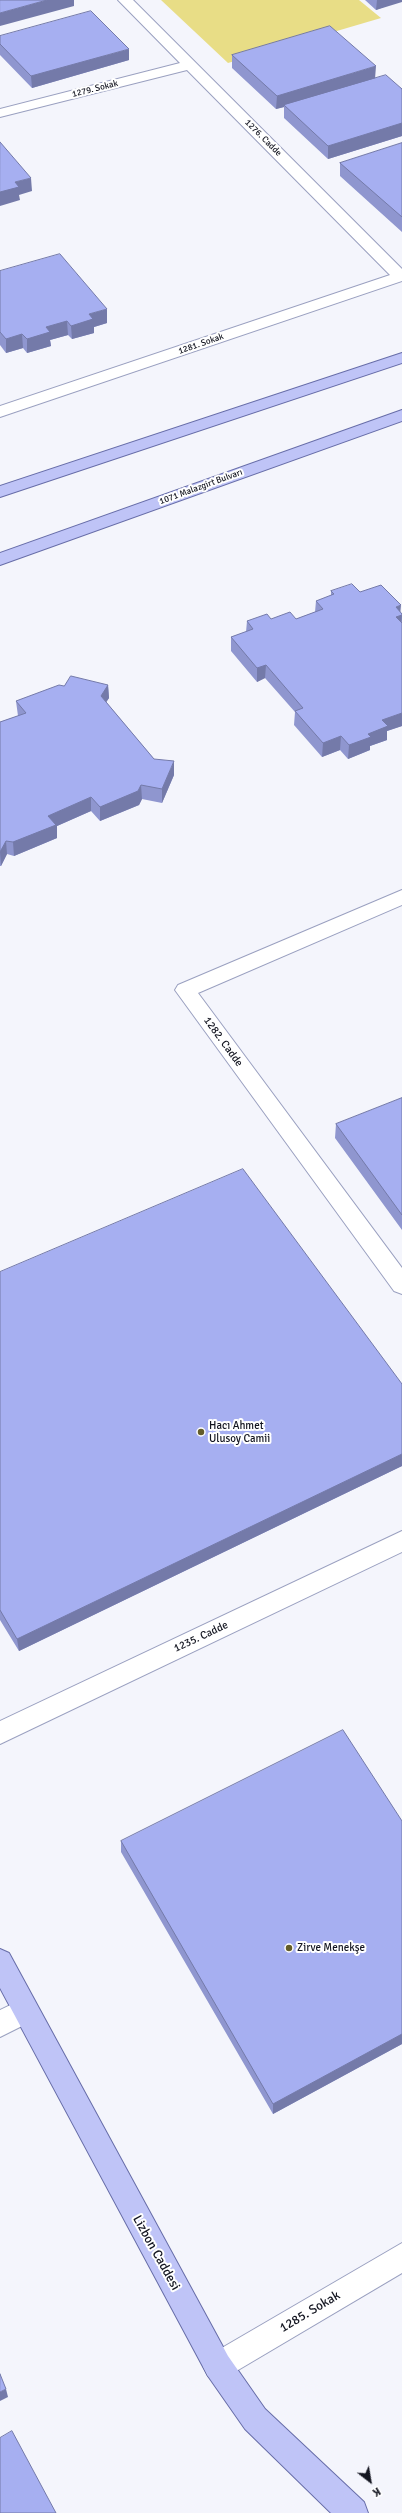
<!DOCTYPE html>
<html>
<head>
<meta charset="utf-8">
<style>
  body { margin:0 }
  #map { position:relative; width:402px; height:2513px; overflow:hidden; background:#f4f5fc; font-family:Signika,sans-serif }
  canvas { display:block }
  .north { position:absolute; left:350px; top:2461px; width:40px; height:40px; -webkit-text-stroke:3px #fff; paint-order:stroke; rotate:149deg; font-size:11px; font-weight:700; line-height:16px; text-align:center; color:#131520 }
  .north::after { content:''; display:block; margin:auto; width:14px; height:18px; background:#131520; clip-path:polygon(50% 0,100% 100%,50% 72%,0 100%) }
</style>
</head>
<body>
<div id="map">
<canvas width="402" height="2513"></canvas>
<div class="north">K</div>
</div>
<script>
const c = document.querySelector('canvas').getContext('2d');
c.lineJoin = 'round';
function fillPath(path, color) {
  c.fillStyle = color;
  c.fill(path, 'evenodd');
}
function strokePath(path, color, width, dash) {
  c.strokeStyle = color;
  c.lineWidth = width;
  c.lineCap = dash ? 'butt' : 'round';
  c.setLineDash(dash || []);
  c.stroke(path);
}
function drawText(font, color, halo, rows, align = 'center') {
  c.font = font + ' Signika,sans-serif';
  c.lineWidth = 4;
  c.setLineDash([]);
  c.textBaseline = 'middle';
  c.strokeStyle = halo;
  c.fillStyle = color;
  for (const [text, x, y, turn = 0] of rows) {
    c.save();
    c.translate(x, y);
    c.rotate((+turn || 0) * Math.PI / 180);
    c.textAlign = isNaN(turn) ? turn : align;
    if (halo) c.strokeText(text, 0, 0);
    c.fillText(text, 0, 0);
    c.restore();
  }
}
fillPath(new Path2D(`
  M161 0H359L381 18 228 63Z`), '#e8dd86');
const minor = new Path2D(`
  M118 0H133L402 269V281L0 417V406L390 275 187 70 0 117V109L180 63Z
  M402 890V905L198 993 402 1268V1294L394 1291 175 990 178 985Z
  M402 1531V1552L0 1744V1721Z
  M25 1998 34 2002 38 2011 34 2020 0 2037V2010Z
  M402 2243V2273L228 2376 218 2381 208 2376 203 2366 208 2356Z`);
const major = new Path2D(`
  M402 353V363L0 497V486Z
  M402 410V421L0 565V553Z
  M0 1949 9 1953 228 2356 265 2409 364 2502 368 2513H331L245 2429 208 2376 0 1988Z`);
strokePath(minor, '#9aa0c0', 2);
strokePath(major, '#676da8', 2);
fillPath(minor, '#fff');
fillPath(major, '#bfc4f7');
fillPath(new Path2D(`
  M365 0H402L376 10Z
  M0 36 129 60 32 88 0 55Z
  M232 55 376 78 402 89V136L328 159 284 118V107L276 109 232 68Z
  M402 143V232L340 176V163Z
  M0 271 107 323 94 327V333L72 339 68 335 50 340 51 346 27 353 23 348 6 353 0 345Z
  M331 591 360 592 400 613 402 614V726L387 731V740L370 746V750L348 759 340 750 322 757 294 725 295 712 265 678 257 682 231 651V637L246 632 247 621 296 619 315 612 316 601 331 596Z
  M108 685 109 698 106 702 154 759 174 775 162 803 142 799 139 805 100 821 91 811 57 826V838L14 856 7 854 1 866H0V722L18 716 16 701 64 686Z
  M402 1098V1230L335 1138 336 1124Z
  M0 1272 402 1384V1466L19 1651 0 1620Z
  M402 1821V2044L273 2114 121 1852V1841Z`), '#8f96cf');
fillPath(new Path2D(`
  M47 0H74V6L0 26V13Z
  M377 0H402V2L376 10Z
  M129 49V60L32 88 31 76Z
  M376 66 375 79 284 105V107L276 109 277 96Z
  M402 123V136L328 159V146Z
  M31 178 32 191 19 195 20 200 0 206V192L15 182Z
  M107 309V323L94 327V333L72 339 71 326 89 314Z
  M67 321 68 335 50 340 51 346 27 353V339L46 327Z
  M22 334 23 348 6 353V339Z
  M401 605 400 616 402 615 401 628 395 631 396 607Z
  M266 665 265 678 257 682V668Z
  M108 685 109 698 101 710V696Z
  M402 713V726L387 731V740L370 746V750L348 759 349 745 368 734 382 720Z
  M341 736 340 750 322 757 323 743Z
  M174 761V775L162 803V789Z
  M141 785 142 799 139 805 100 821V807Z
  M91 797V811L57 826V838L14 856 13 842 48 816Z
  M6 841 7 854 1 866 0 852Z
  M402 1454V1466L19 1651 17 1639Z
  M402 2034V2044L273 2114V2104Z
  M6 2389 8 2397 0 2401V2392Z`), '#747aa9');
const building = new Path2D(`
  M0 0H47L0 13Z
  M91 11 129 49 31 76 0 44V36Z
  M330 26 376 66 277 96 232 55Z
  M386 75 402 89V123L328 146 284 105Z
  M0 142 31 178 15 182 19 187 0 192Z
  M402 143V217L340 163Z
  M60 254 107 309 89 314 93 319 71 326 67 321 46 327 50 332 27 339 22 334 6 339 0 332V271Z
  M352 584 360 592 381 585 401 605 396 607 402 614V615L396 617 402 623V713L382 720 388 726 368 734 371 737 349 745 341 736 323 743 295 711 303 708 266 665 257 668 231 637 253 629 247 621 267 614 271 619 290 612 296 619 323 609 316 601 334 594 331 591Z
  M71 676 108 685 101 696 154 759 174 761 162 789 141 785 138 791 100 807 91 797 48 816 56 825 13 842 6 841 0 852V722L26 713 16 701 59 685 64 686Z
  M402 1098V1215L336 1124Z
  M243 1169 402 1384V1454L17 1639 0 1610V1272Z
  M343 1730 402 1821V2034L273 2104 121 1841Z
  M0 2374 6 2389 0 2392Z
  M12 2431 56 2513H0V2438Z`);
fillPath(building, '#a6aff1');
strokePath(building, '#747aa9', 1);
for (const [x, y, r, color] of [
  [201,1432,4,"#635c29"],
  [289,1948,4,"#635c29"]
]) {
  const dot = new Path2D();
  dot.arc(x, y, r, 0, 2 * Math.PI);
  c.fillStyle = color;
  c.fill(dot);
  strokePath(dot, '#fff', 1.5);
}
drawText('9px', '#131520', '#fff', [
  ["1279. Sokak",95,89,-14],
  ["1276. Cadde",263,138,45],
  ["1281. Sokak",201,344,-19],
  ["1071 Malazgirt Bulvarı",201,487,-20]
]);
drawText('11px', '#131520', '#fff', [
  ["1282. Cadde",223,1042,54],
  ["1235. Cadde",201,1637,-25]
]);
drawText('11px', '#131520', '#fff', [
  ["Hacı Ahmet",209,1426],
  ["Ulusoy Camii",209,1439],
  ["Zirve Menekşe",297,1948]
], 'left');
drawText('13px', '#131520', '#fff', [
  ["Lizbon Caddesi",156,2253,61],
  ["1285. Sokak",310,2312,-31]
]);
</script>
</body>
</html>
